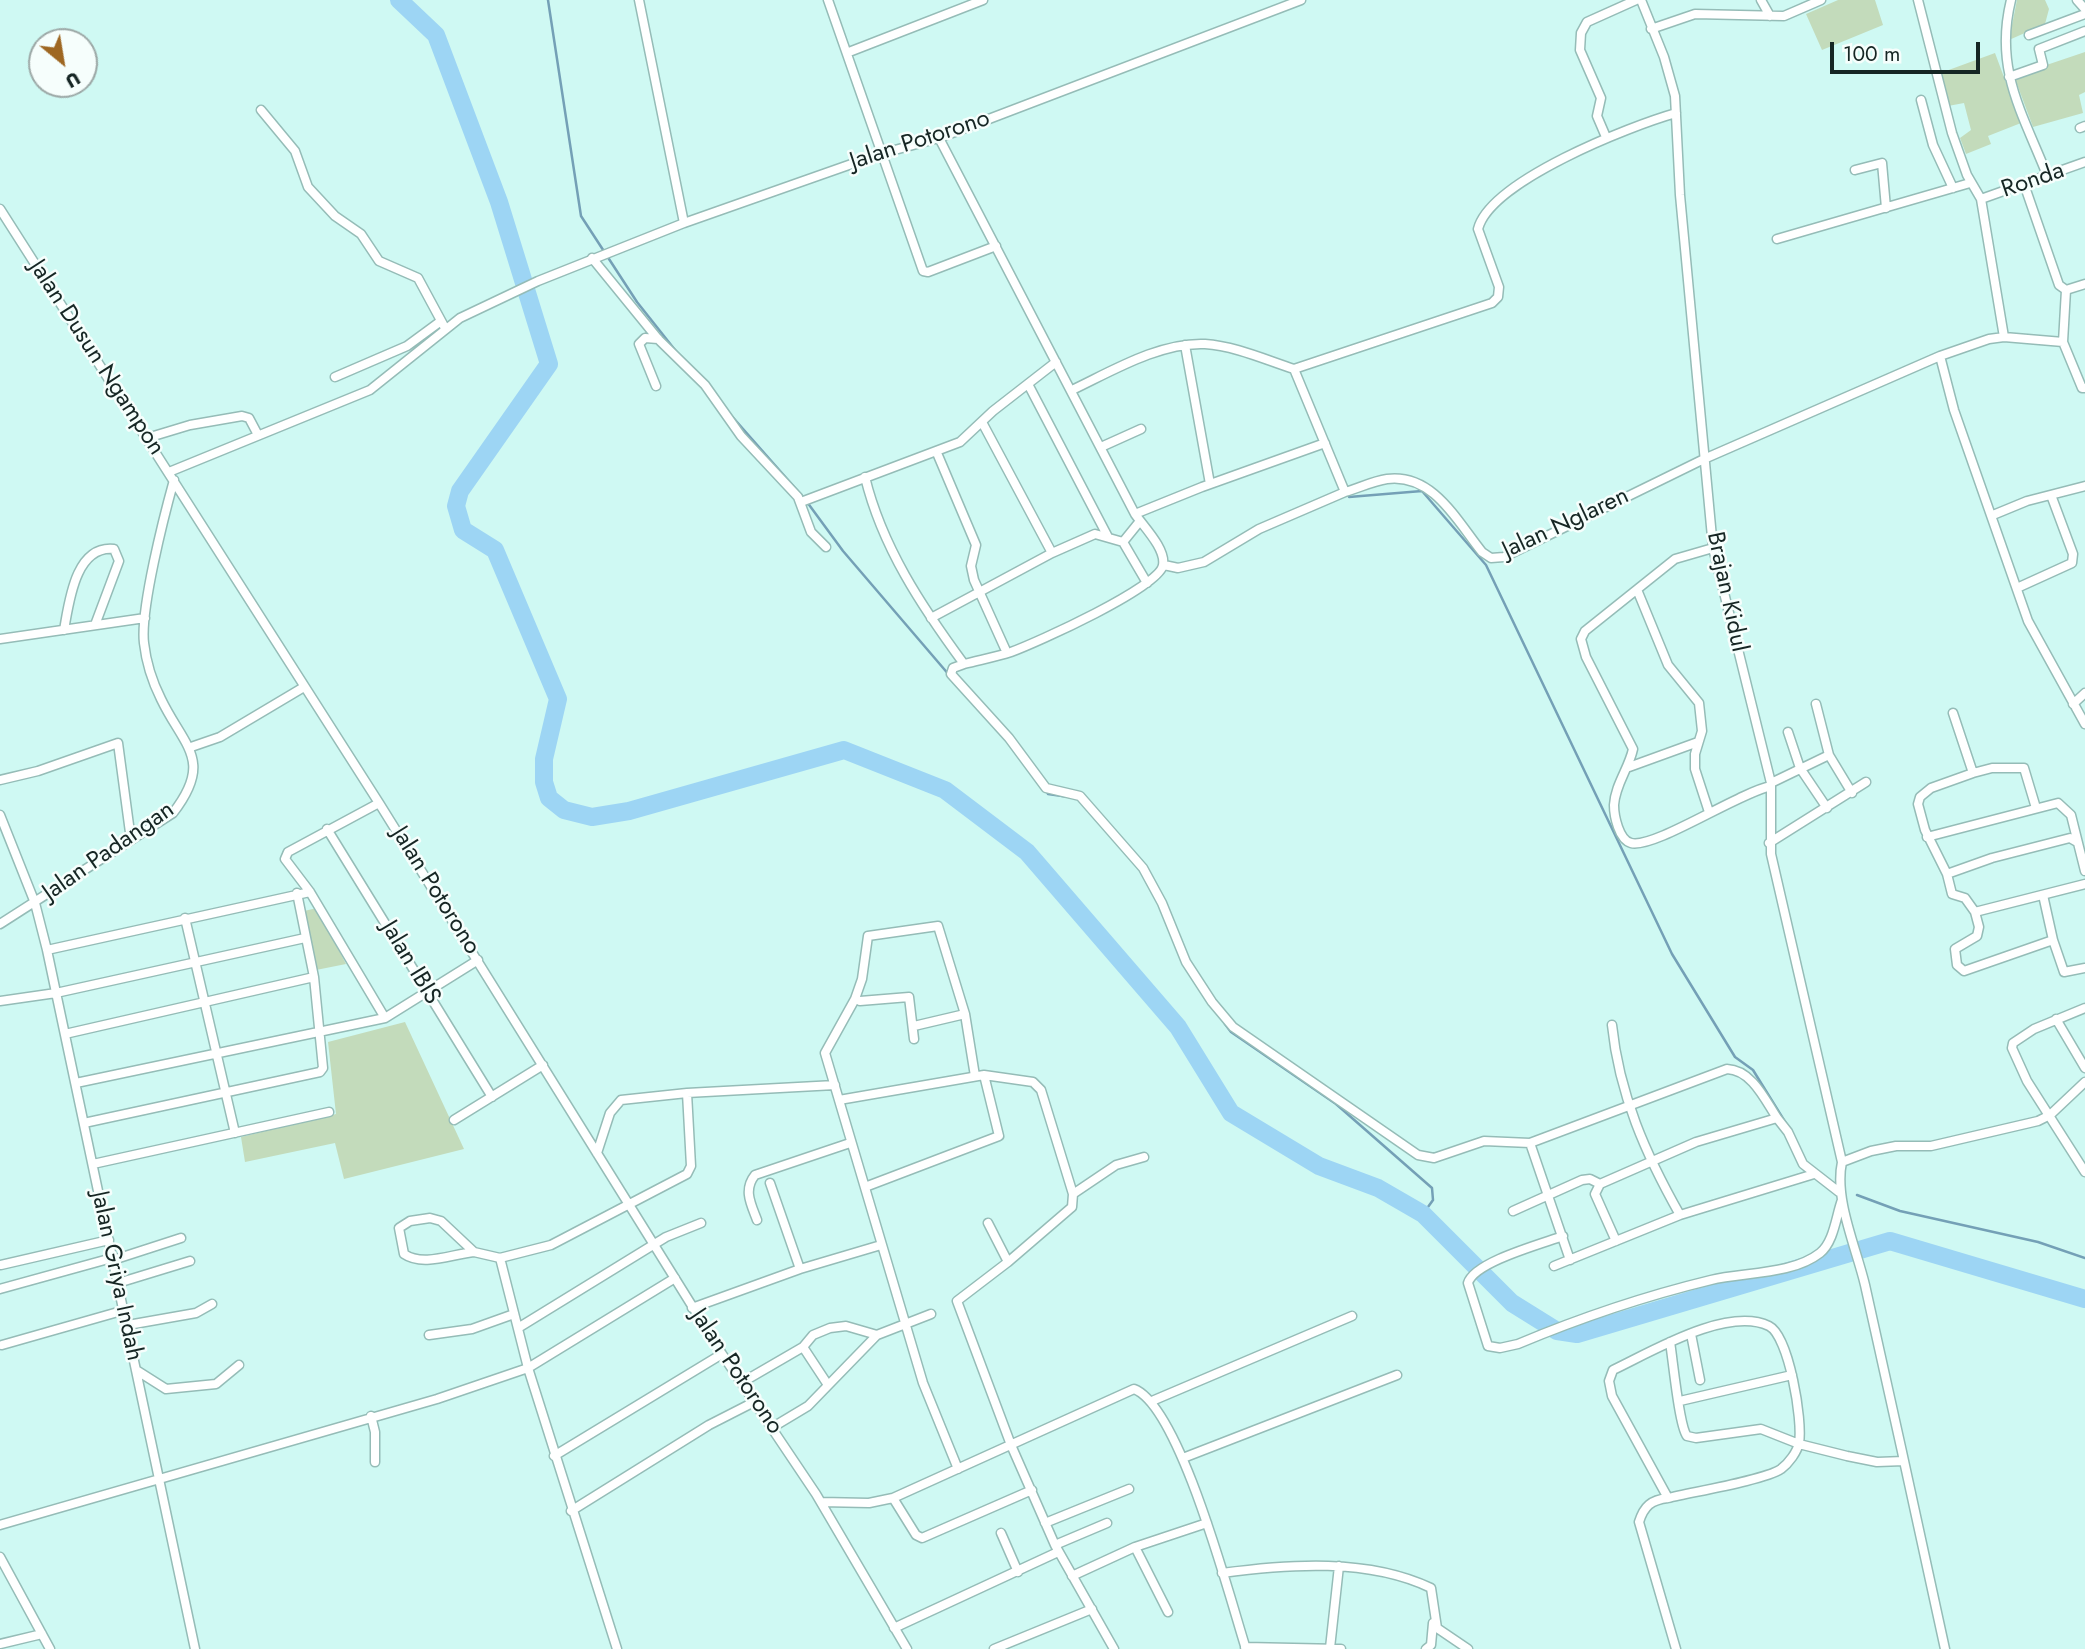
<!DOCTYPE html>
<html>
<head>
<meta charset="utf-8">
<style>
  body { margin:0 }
  #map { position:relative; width:2085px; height:1649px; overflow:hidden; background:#cff9f3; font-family:Jost,sans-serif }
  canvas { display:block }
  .north { position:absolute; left:28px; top:28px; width:70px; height:70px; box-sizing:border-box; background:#f6fefc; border:2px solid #9ca8a6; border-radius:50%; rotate:150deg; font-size:19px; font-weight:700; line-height:28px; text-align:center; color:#162624 }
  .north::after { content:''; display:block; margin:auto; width:24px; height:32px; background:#9e6722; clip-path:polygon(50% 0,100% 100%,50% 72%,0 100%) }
  .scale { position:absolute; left:1830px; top:42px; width:150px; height:32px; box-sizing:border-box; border:4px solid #162624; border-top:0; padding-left:9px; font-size:21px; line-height:24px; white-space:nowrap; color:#162624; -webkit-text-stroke:5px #f6fefc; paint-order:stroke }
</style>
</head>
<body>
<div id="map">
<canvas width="2085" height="1649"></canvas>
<div class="north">U</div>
<div class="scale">100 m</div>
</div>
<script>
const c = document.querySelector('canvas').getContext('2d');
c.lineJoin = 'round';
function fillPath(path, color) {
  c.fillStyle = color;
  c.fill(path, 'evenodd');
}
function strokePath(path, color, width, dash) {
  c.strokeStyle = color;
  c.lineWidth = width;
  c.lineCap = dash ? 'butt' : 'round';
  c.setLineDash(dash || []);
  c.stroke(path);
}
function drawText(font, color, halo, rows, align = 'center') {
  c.font = font + ' Jost,sans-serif';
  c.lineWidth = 5;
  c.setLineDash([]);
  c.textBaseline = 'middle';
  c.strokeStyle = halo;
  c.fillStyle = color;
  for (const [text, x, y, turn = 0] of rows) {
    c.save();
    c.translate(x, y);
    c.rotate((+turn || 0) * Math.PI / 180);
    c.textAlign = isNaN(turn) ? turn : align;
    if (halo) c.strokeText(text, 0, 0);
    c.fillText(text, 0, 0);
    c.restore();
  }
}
fillPath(new Path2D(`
  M1838 0H1875L1883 25 1822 50 1806 14Z
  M2017 0H2045L2049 9 2045 24 2009 40Z
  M2085 52V92L2079 95 2083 113 2033 127 2014 76Z
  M1995 53 2021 123 1988 136 1991 144 1966 154 1960 138 1971 130 1964 103 1948 106 1935 75Z
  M317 908 346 964 316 970 304 911Z
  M405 1022 464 1149 344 1179 335 1143 245 1162 241 1137 336 1114 328 1042Z`), '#c3dbbb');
strokePath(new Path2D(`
  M548 0 581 216 637 302 679 355
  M729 413 803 497
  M1349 497 1422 491 1486 565 1672 954 1735 1057 1753 1070 1787 1125
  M807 502 843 551 950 676
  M1046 790 1048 794 1069 797
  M1225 1024 1231 1032 1336 1104 1432 1188 1433 1200 1423 1214
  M1857 1195 1900 1211 2038 1242 2085 1258`), '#74a0b6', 2.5);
strokePath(new Path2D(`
  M399 0 436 35 499 202 549 364 460 491 456 506 463 530 495 550 558 699 544 759V782L549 798 564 810 592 817 629 811 844 750 945 790 1027 852 1178 1027 1231 1113 1319 1166 1378 1188 1423 1214 1512 1303 1557 1331 1577 1334 1890 1241 2085 1299`), '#9dd5f4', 18);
const minor = new Path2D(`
  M639 0 684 223
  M828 0 923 271 928 272 996 246
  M1641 0 1664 57 1675 96 1680 195 1713 548 1771 783V854L1842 1162C1834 1199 1856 1247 1865 1285 1892 1406 1919 1528 1945 1649
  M1761 0 1770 16
  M1918 0 1952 133 1967 175 1981 199 2004 337
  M2011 0C1994 69 2022 112 2047 175
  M2077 0 2085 9
  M1651 29 1695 14 1784 16 1821 0
  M2029 35 2085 14
  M849 52 983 0
  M2009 77 2043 65 2039 49 2085 31
  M1921 100 1933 145 1953 188
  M261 110 295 151 308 187 335 216 361 234 379 261 418 278 445 328
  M2080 128 2085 126
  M1606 137 1597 116 1601 98 1580 50 1581 33 1587 22 1636 0
  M1855 170 1882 163 1886 208
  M2024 184 2059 285 2066 290
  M1981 199 2085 162
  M0 209 379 803 722 1354 816 1494 907 1649
  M1777 239 1970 183
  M592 258 658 339 705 385 741 436 798 497 811 532 826 547
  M2063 342 2066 290 2085 284
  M1185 345 1210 484
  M1940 356 1954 410 2028 621 2085 724
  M1294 369 1492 303 1498 297 1499 287 1478 229C1490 181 1630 126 1676 113
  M335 377 407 346 441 321
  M1028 384 1108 537
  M656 386 639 344 645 338 658 339
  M1072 390C1112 371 1160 342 1205 344 1235 346 1266 360 1294 369L1345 492C1359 488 1373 481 1387 479 1433 473 1457 521 1482 552L1491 558 1504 557 1704 459 1940 356 1989 339 2004 337 2063 342 2082 388H2085
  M983 424 1052 553
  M147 438 190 425 242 416 249 418 258 435
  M1101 447 1141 429
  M937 453 976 545 971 566 974 580 1007 653
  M169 472 370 390 460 318 538 281 684 223 880 154 939 138 1301 0
  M865 477C882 547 922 607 964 664 979 660 996 657 1011 652 1036 643 1160 587 1163 565 1166 549 1144 527 1135 514L939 138
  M801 502 960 442 993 411 1056 362
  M1135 514 1202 487 1325 443
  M1993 515 2027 501 2085 486
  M1123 542 1147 583
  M1713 548 1675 559 1585 631 1581 639 1586 657 1633 749C1629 768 1615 785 1614 805 1614 816 1619 840 1631 843 1654 849 1738 793 1771 786
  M1164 565 1178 568 1204 562 1259 529 1345 492
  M2017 588 2072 563 2073 554 2051 495
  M1638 592 1668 665 1699 703 1702 731 1695 754V769L1709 812
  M931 618 1052 553 1095 534 1123 542 1140 521
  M64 630C69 603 75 545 114 549L119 561 95 625
  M0 639 145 618
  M964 664 953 668 951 674 1009 738 1046 788 1080 796 1143 868 1162 903 1186 962 1212 1002 1233 1027 1418 1155 1434 1158 1484 1141 1530 1143 1727 1069C1752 1070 1765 1100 1777 1118
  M1816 704 1829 755 1852 793
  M2073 704 2085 693
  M1953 713 1973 773
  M1788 732 1800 768 1827 808
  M191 747 220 737 304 687
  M1629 767 1698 742
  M0 780 38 771 118 743 131 840
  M1771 783 1829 755
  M379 803 288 852 285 859 310 892 385 1018
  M2036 808 2024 768H1992L1973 773 1931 788 1920 797 1918 804 1925 830 1947 874 1992 858 2070 838 2077 842
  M0 815 35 903 47 950 195 1649
  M327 829 492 1097
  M1927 837 2058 803 2071 815 2085 871
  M1769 843 1866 782
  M1947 874 1952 894 1965 898 1975 912 2085 884
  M1975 912 1979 927 1977 936 1955 949 1957 965 1964 971 2053 940 2043 895
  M185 918 235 1133
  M0 924 173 813C214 760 184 747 161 699 153 683 146 661 144 643 140 610 164 516 174 480
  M2053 940 2064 972 2085 968
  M47 950 310 892
  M0 1001 56 993 305 938
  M860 1001 909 997 914 1039
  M2085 1008 2034 1029 2013 1043 2012 1048 2027 1081 2085 1172
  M2056 1019 2085 1068
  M1612 1025C1619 1094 1646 1155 1680 1215
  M914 1026 965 1014
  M65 1034 314 977
  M76 1083 385 1018 478 960
  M839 1100 984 1075 1033 1082 1041 1090 1073 1194 1072 1207 1008 1262 957 1301 1011 1445 1055 1545 1114 1649
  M454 1120 543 1065
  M84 1123 320 1072 323 1068 314 977 297 893
  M1530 1143 1570 1260
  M597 1153 610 1113 621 1100 687 1093 835 1085
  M1842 1162 1871 1151 1896 1146H1931L2038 1121 2050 1115 2085 1082
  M93 1164 329 1112
  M770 1183 800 1269
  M865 1187 999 1136 984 1075
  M1073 1194 1116 1165 1144 1157
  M1513 1211 1582 1180 1590 1179 1600 1184
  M430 1218 441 1221 474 1252C452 1254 423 1267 404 1254L399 1228 410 1221Z
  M757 1220C751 1204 743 1190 755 1175L850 1143
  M988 1223 1008 1262
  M1563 1236C1541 1244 1474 1262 1468 1283L1488 1346 1500 1348 1518 1344C1580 1318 1645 1296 1711 1280 1744 1272 1792 1275 1820 1253 1834 1242 1836 1216 1842 1200
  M1616 1241 1595 1194 1600 1184 1696 1142 1777 1118 1788 1132 1803 1164 1839 1192
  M474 1252 500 1258 551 1245 687 1174 691 1166 687 1093
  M500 1258 528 1368 617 1649
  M113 1260 181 1238
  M1 1265 109 1240
  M1554 1266 1680 1215 1814 1174
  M118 1283 190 1261
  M0 1289 112 1258
  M692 1308 800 1269 881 1245
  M128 1325 196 1313 212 1304
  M518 1328 666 1237 701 1223
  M1691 1334 1700 1380
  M429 1335 472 1329 514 1314
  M1670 1342C1673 1360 1679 1426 1687 1436L1696 1438 1761 1429 1799 1444 1847 1456 1877 1462 1904 1461
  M2 1345 125 1310
  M803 1347 828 1385
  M136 1370 166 1389 216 1384 239 1365
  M741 1383 803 1347 813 1335 830 1328 846 1326 877 1335
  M1152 1401 1352 1316
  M1680 1401 1792 1375
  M371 1416 375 1432V1462
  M773 1427 808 1406 877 1335 931 1314
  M554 1456 722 1354
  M1183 1458 1397 1375
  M958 1469 923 1383 825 1053 855 999 862 979 868 936 938 926 965 1014 975 1076
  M893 1498 916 1535 922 1538 1032 1490
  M1668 1498 1612 1396 1609 1381 1613 1370C1651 1352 1727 1306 1769 1326 1789 1336 1803 1421 1799 1443 1797 1452 1789 1463 1781 1469 1765 1480 1692 1492 1668 1498 1651 1500 1644 1506 1639 1522L1676 1649
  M821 1502 869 1503 893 1498 1134 1389C1180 1406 1230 1599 1246 1649
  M571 1511 709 1425 756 1401
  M1045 1523 1129 1489
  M0 1525 437 1399 528 1368 675 1278
  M1001 1533 1018 1572
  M1055 1545 1107 1523
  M1135 1547 1168 1612
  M0 1557 50 1649
  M1222 1573C1289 1564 1368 1558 1431 1588L1437 1628 1468 1649
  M1072 1576 1135 1547 1207 1523
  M894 1628 1058 1552
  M0 1644 42 1634
  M1245 1647 1341 1649
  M1330 1648 1339 1566
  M994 1649 1092 1609
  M1426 1649 1431 1645 1433 1623`);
strokePath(minor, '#95bcb7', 11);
strokePath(minor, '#fff', 8);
drawText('24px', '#162624', '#f6fefc', [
  ["Jalan Potorono",920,141,-18],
  ["Ronda",2033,181,-19],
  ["Jalan Dusun Ngampon",96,358,57],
  ["Jalan Nglaren",1566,524,-25],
  ["Brajan Kidul",1726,592,78],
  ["Jalan Padangan",109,852,-35],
  ["Jalan Potorono",435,891,58],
  ["Jalan IBIS",410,963,59],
  ["Jalan Griya Indah",116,1276,78],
  ["Jalan Potorono",736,1372,56]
]);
</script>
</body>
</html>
